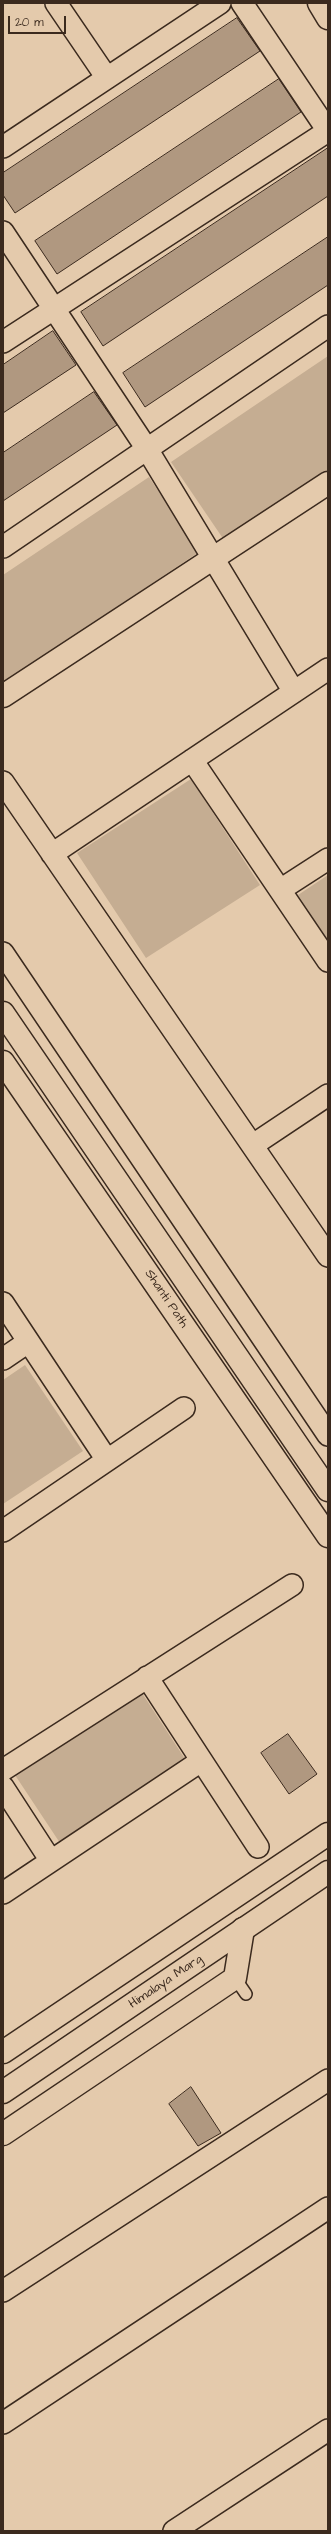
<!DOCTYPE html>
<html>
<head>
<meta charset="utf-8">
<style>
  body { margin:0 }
  #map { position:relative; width:331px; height:2534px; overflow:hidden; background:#e4caac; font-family:"Architects Daughter",sans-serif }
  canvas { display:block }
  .frame { position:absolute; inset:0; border:4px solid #3b2a1e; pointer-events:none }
  .scale { position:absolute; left:8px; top:16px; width:58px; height:18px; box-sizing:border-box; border:2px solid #3b2a1e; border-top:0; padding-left:5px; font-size:12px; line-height:14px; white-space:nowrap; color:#3b2a1e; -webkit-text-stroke:3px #e4caac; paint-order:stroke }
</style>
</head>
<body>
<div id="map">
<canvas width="331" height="2534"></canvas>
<div class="frame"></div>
<div class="scale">20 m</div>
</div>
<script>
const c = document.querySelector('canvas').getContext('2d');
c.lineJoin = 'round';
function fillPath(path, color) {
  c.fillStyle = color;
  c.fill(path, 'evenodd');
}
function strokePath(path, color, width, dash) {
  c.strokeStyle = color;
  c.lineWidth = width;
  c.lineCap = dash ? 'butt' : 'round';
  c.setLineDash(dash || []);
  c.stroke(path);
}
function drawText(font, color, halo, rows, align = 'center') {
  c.font = font + ' "Architects Daughter",sans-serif';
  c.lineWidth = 3;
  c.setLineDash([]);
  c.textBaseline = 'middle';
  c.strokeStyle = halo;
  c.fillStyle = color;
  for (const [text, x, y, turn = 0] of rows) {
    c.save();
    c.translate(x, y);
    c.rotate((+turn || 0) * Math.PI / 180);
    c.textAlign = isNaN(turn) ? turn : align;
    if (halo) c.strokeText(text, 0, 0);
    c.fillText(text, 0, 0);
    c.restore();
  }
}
fillPath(new Path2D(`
  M328 356V470L224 540 171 462Z
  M149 477 199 552 3 683V575Z
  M191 779 260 885 146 958 77 853Z
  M328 875V940L298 895Z
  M25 1365 83 1451 3 1504V1380Z
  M142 1693 187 1762 60 1843 15 1775Z`), '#c5ad92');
const building = new Path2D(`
  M237 18 260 51 15 213 3 195V173Z
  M279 79 301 112 57 274 35 241Z
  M328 148V196L103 346 81 312Z
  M328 237V285L145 407 123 373Z
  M53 331 76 365 3 413V365Z
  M94 392 117 425 3 501V453Z
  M288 1734 317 1774 289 1794 261 1753Z
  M191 2087 221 2133 198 2146 169 2104Z`);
fillPath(building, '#b09880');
strokePath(building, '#3b2a1e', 1);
const service = new Path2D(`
  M235 1978 246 1994`);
const minor = new Path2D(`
  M56 3 107 78
  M242 3 328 131
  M3 147 220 3
  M3 232 147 449 294 692
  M3 342 328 131
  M3 547 328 326
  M192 760 328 961
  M3 782 328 1256
  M52 854 328 669
  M280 890 328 859
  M3 953 328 1435
  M253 1145 328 1095
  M3 1303 107 1460
  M3 1359 28 1342
  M3 1531 184 1408
  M147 1677 258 1847
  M3 1770 292 1585
  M3 1787 51 1861
  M3 1893 201 1761
  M3 2291 328 2080
  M3 2423 328 2208
  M174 2531 328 2430`);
const tertiary = new Path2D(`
  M319 3 328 18
  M3 696 328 483
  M3 2134 235 1978 243 1929`);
const secondary = new Path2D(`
  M3 1013 328 1490
  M3 1062 328 1536
  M3 2052 328 1834
  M3 2092 328 1872`);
strokePath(service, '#3b2a1e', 14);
strokePath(minor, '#3b2a1e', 24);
strokePath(tertiary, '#3b2a1e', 25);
strokePath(secondary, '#3b2a1e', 25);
strokePath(service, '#e4caac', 11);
strokePath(minor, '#e4caac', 21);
strokePath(tertiary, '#e4caac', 22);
strokePath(secondary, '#e4caac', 22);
drawText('13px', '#3b2a1e', '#e4caac', [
  ["Shanti Path",166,1299,56],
  ["Himalaya Marg",166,1982,-34]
]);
</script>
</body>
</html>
